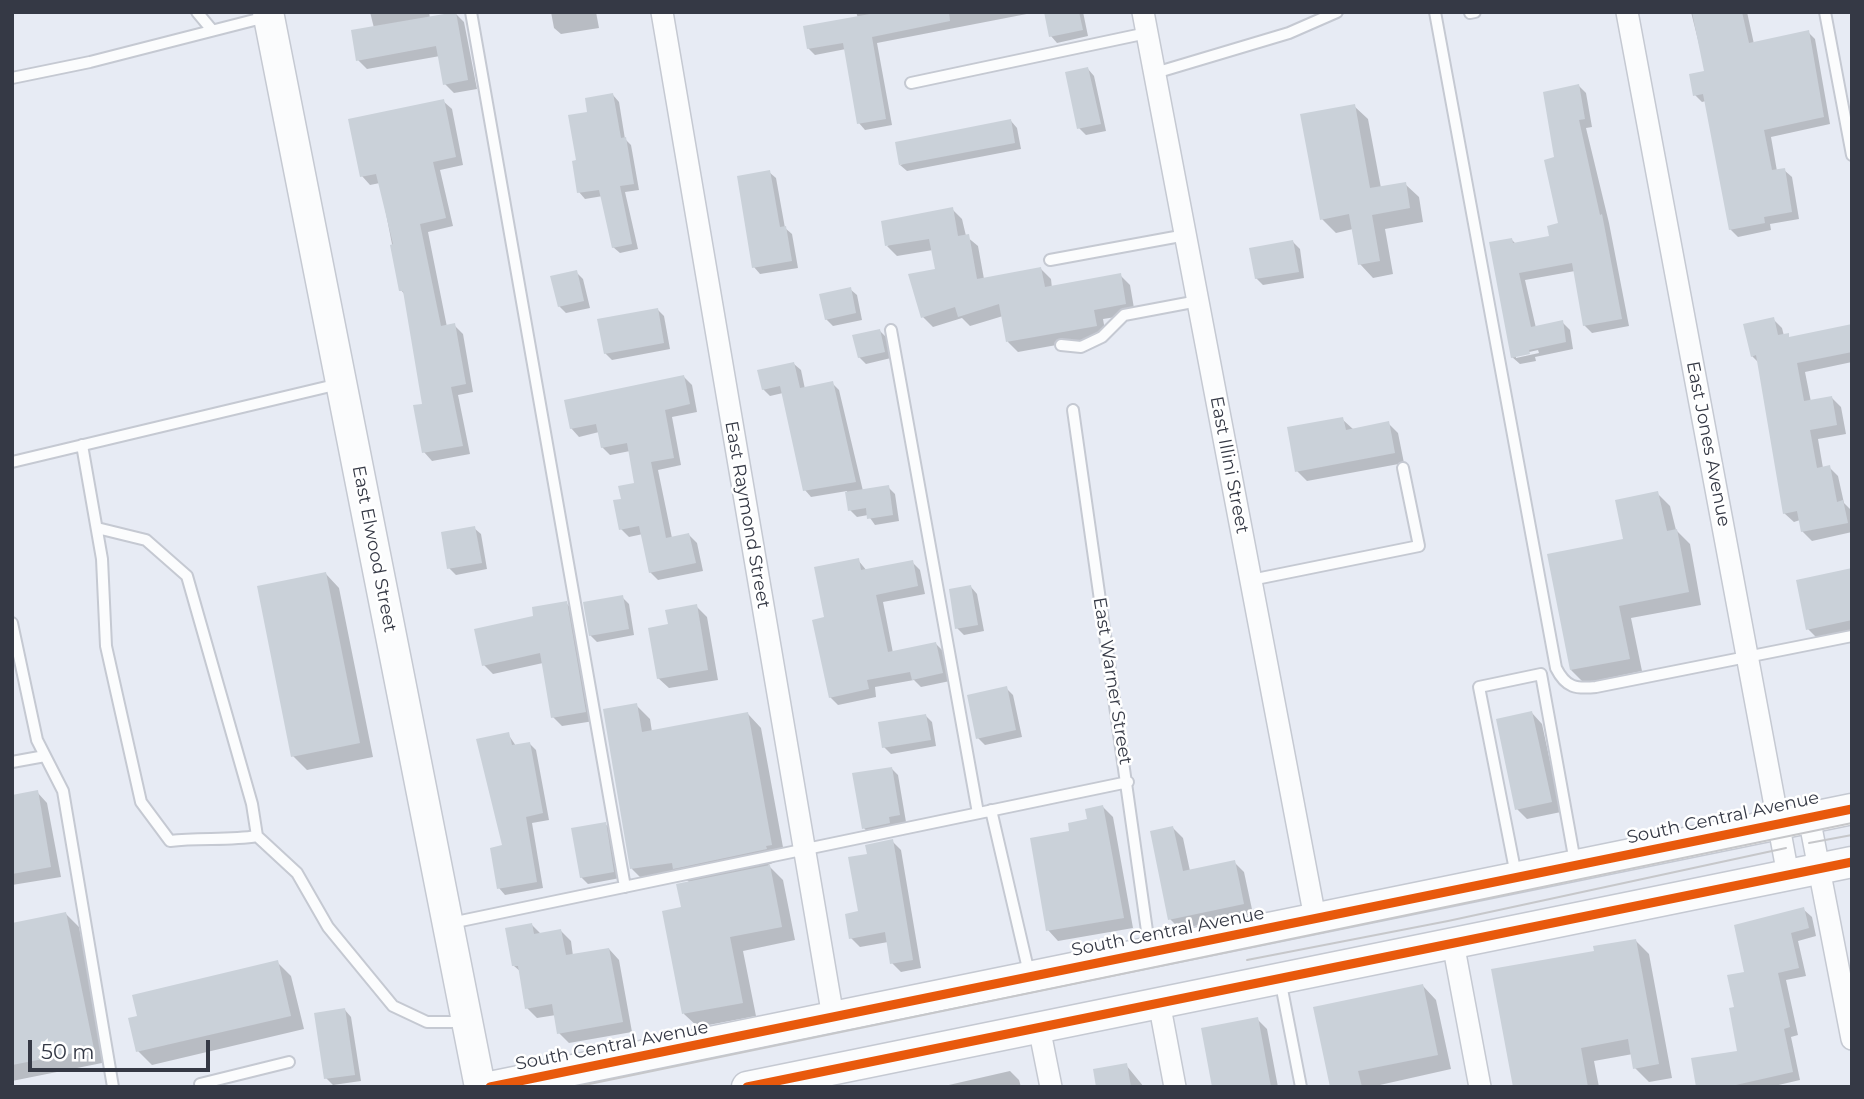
<!DOCTYPE html>
<html>
<head>
<meta charset="utf-8">
<style>
  body { margin:0 }
  #map { position:relative; width:1864px; height:1099px; overflow:hidden; background:#e7ebf4; font-family:Montserrat,sans-serif }
  canvas { display:block }
  .frame { position:absolute; inset:0; border:14px solid #353945; pointer-events:none }
  .scale { position:absolute; left:28px; top:1040px; width:182px; height:32px; box-sizing:border-box; border:4px solid #353945; border-top:0; padding-left:9px; font-size:21px; line-height:24px; white-space:nowrap; color:#353945; -webkit-text-stroke:5px #fff; paint-order:stroke }
</style>
</head>
<body>
<div id="map">
<canvas width="1864" height="1099"></canvas>
<div class="frame"></div>
<div class="scale">50 m</div>
</div>
<script>
const c = document.querySelector('canvas').getContext('2d');
c.lineJoin = 'round';
function fillPath(path, color) {
  c.fillStyle = color;
  c.fill(path, 'evenodd');
}
function strokePath(path, color, width, dash) {
  c.strokeStyle = color;
  c.lineWidth = width;
  c.lineCap = dash ? 'butt' : 'round';
  c.setLineDash(dash || []);
  c.stroke(path);
}
function drawText(font, color, halo, rows, align = 'center') {
  c.font = font + ' Montserrat,sans-serif';
  c.lineWidth = 5;
  c.setLineDash([]);
  c.textBaseline = 'middle';
  c.strokeStyle = halo;
  c.fillStyle = color;
  for (const [text, x, y, turn = 0] of rows) {
    c.save();
    c.translate(x, y);
    c.rotate((+turn || 0) * Math.PI / 180);
    c.textAlign = isNaN(turn) ? turn : align;
    if (halo) c.strokeText(text, 0, 0);
    c.fillText(text, 0, 0);
    c.restore();
  }
}
fillPath(new Path2D(`
  M370 12H429L430 18 455 13 464 22 477 89 454 93 445 84 440 56 367 69 358 60 374 28Z
  M551 12H596L599 28 561 34 554 28Z
  M856 12H1037L877 43 892 125 865 130 859 123 846 49 815 55 808 48 858 18Z
  M1046 12H1083L1088 36 1057 43 1051 36Z
  M1691 12H1747L1754 44 1808 32 1815 39 1830 124 1771 137 1777 171 1784 170 1792 177 1799 219 1770 224 1771 230 1738 237 1730 229 1706 101 1702 102 1695 95 1706 72Z
  M1088 69 1094 76 1106 131 1086 135 1079 128Z
  M1578 85 1586 93 1592 127 1586 128 1609 223 1629 326 1592 333 1584 325 1575 271 1525 280 1536 328 1562 322 1570 330 1573 349 1535 357 1536 361 1520 364 1512 357 1511 239 1516 244 1551 238 1560 225 1556 159ZM1538 350 1539 353 1516 358V355Z
  M613 95 619 102 625 139 631 145 639 190 625 192 638 249 620 253 613 247 603 196 585 199 579 192 578 162Z
  M443 101 452 109 463 165 440 170 453 226 428 232 447 327 454 325 463 334 473 392 458 395 470 454 432 461 424 452V405L405 295 401 290 380 183 370 185 362 176Z
  M1354 106 1368 119 1381 188 1405 184 1419 197 1423 222 1385 229 1393 274 1373 278 1360 264 1353 229 1336 233 1322 219Z
  M1011 121 1017 128 1021 149 907 171 900 165Z
  M769 172 776 178 785 228 792 234 798 268 760 274 754 267Z
  M952 209 962 219 966 236 978 246 984 279 1041 269 1051 279 1052 288 1120 275 1130 285 1135 314 1103 319 1106 336 1018 352 1008 342 1003 316 970 326 962 318 933 327 923 317 937 270 933 250 897 256 887 246Z
  M1293 242 1300 249 1304 278 1263 285 1256 278Z
  M576 272 583 279 590 308 566 313 559 306Z
  M850 289 857 295 862 320 833 326 826 319Z
  M657 309 664 316 670 349 612 360 605 353Z
  M1773 319 1782 328 1784 336 1791 338 1852 327V362L1805 372 1811 402 1832 398 1841 407 1846 434 1818 439 1823 468 1829 467 1838 476 1844 503 1852 511V532L1812 541 1802 531 1800 520 1794 522 1784 513 1759 363 1752 356Z
  M880 331 886 337 891 358 866 364 859 357Z
  M794 364 801 370 805 389 832 383 839 390 863 491 888 487 895 494 899 521 875 525 868 515 857 517 850 510 847 491 811 497 805 490 783 393 770 396 763 389Z
  M684 377 692 385 697 412 672 417 681 465 658 470 672 538 689 535 697 543 703 571 658 580 650 572 643 534 629 537 621 529 623 500 636 484 630 451 610 455 602 447 599 432 579 437 571 428Z
  M1342 419 1354 430 1388 423 1398 433 1404 463 1307 481 1297 471Z
  M1657 493 1670 506 1676 530 1690 544 1701 605 1631 618 1642 671 1584 683 1571 670 1625 540Z
  M474 528 481 534 487 569 456 575 449 568Z
  M858 560 867 571 912 562 920 570 925 594 883 602 893 653 936 644 944 652 950 681 921 687 914 680 875 687 876 697 838 705 830 697 827 619Z
  M1852 570V631L1817 638 1808 629Z
  M326 574 339 588 373 757 307 770 293 756Z
  M971 587 977 594 984 631 964 635 957 628Z
  M622 597 629 604 634 635 597 642 590 635Z
  M566 603 575 612 594 721 562 726 553 717 543 663 493 674 484 665 535 617Z
  M696 606 707 617 718 680 669 688 658 678Z
  M1006 688 1013 695 1022 737 985 745 978 738Z
  M636 705 650 719 652 732 748 714 761 728 785 858 768 865 783 880 795 940 743 951 756 1016 698 1027 684 1014 683 908 690 883 684 877 645 882 632 869Z
  M1532 713 1542 724 1561 812 1527 819 1517 809Z
  M926 716 932 722 936 746 891 754 884 747Z
  M508 734 516 746 529 743 536 750 549 820 532 823 543 888 505 895 499 888 504 847Z
  M892 769 898 775 906 822 895 824 896 830 870 835 864 828Z
  M37 792 47 803 61 877 12 885V797Z
  M1103 807 1113 817 1133 928 1058 941 1048 930 1071 833Z
  M605 824 612 830 620 878 588 884 581 877Z
  M1173 828 1183 838 1190 871 1234 862 1244 872 1253 914 1180 929 1170 919Z
  M892 841 901 850 921 968 901 972 892 963 888 942 860 947 851 938 860 913 869 856Z
  M1803 909 1812 917 1816 936 1798 941 1806 976 1786 980 1798 1035 1791 1037 1800 1080 1770 1087H1698L1740 1052 1736 1009 1746 973Z
  M66 914 79 927 107 1062 12 1081V925Z
  M532 925 541 934 561 931 571 941 573 956 609 949 619 960 632 1032 569 1043 559 1033 556 1015 537 1018 527 1008 521 972 514 966Z
  M1636 941 1649 954 1672 1078 1649 1082 1635 1068 1633 1054 1594 1061 1599 1087H1515L1596 952Z
  M277 962 291 976 304 1029 152 1065 138 1051Z
  M1423 986 1436 1000 1451 1069 1371 1087H1331Z
  M345 1010 351 1017 361 1081 333 1085 326 1078Z
  M1257 1019 1267 1029 1278 1087H1214Z
  M1126 1065 1144 1087H1098Z
  M1010 1071 1019 1080 1021 1087H940Z`), '#0003');
fillPath(new Path2D(`
  M456 12 468 80 443 85 436 46 356 61 351 30Z
  M881 12H949L950 21 872 37 886 119 857 124 843 43 807 49 803 26Z
  M1044 12H1079L1083 30 1049 37Z
  M1692 12H1742L1749 43 1809 30 1824 117 1764 130 1772 170 1785 168 1792 212 1764 217 1765 223 1729 230 1703 94 1693 96 1689 74 1704 71Z
  M1088 67 1101 124 1077 129 1065 72Z
  M1579 84 1585 119 1579 120 1600 215 1602 214 1622 319 1583 326 1572 263 1519 273 1531 327 1563 320 1566 342 1529 350 1530 354 1511 358 1489 242 1512 238 1513 243 1549 236 1547 226 1558 223 1544 160 1554 157 1543 92Z
  M613 93 621 138 626 137 634 184 620 186 632 244 612 248 599 190 577 193 572 161 576 160 568 115 587 112 585 98Z
  M444 99 456 157 433 162 446 218 420 224 441 326 455 323 466 384 451 387 463 446 422 453 413 405 422 404 403 291H399L390 245 393 244 376 174 360 177 348 119Z
  M1355 104 1370 188 1406 182 1410 208 1372 215 1380 261 1358 265 1349 214 1320 220 1300 114Z
  M1011 119 1015 143 899 165 895 142Z
  M770 170 780 227 786 226 792 261 752 268 737 176Z
  M953 207 958 236 969 234 977 279 1041 267 1045 287 1121 273 1126 304 1094 310 1097 326 1006 342 999 304 958 317 955 307 921 318 908 274 935 269 929 239 885 246 881 221Z
  M1293 240 1299 272 1255 279 1249 248Z
  M577 270 584 301 558 307 550 276Z
  M851 287 856 313 825 320 819 294Z
  M658 308 664 343 604 354 597 319Z
  M1774 317 1778 335 1789 333V337L1852 324V352L1797 363 1804 401 1832 396 1837 425 1810 430 1817 468 1830 465 1837 502 1843 500 1848 523 1801 532 1797 511 1783 514 1756 355 1751 357 1743 324Z
  M880 329 885 352 858 358 852 335Z
  M794 362 800 388 833 381 856 482 803 491 780 386 762 390 757 370Z
  M684 375 690 404 665 410 674 458 651 462 666 538 689 533 696 563 649 573 639 526 619 530 613 500 621 499 618 486 634 483 627 443 601 448 596 424 570 429 564 400Z
  M1343 417 1346 430 1389 421 1395 453 1295 472 1287 427Z
  M889 485 893 515 867 519 866 508 848 511 845 492Z
  M1658 491 1667 531 1677 529 1689 592 1619 606 1630 659 1570 670 1547 554 1623 539 1615 500Z
  M475 526 482 563 447 569 441 532Z
  M859 558 861 570 913 560 918 586 876 595 888 652 936 642 943 673 912 680 910 672 867 680 869 689 829 698 812 620 824 617 814 567Z
  M1852 568V620L1806 630 1796 580Z
  M326 572 360 743 291 757 257 586Z
  M971 585 978 625 955 629 949 589Z
  M623 595 629 629 589 636 583 602Z
  M567 601 586 712 551 718 540 653 482 666 474 629 533 616 532 607Z
  M697 604 708 670 657 679 648 628 668 624 665 610Z
  M1007 686 1016 730 976 739 967 695Z
  M637 703 642 732 748 712 772 845 766 846 767 849 673 869 672 863 630 869 603 709Z
  M1532 711 1552 802 1515 810 1496 719Z
  M926 714 931 740 882 748 878 722Z
  M509 732 512 745 530 742 543 813 526 817 537 882 497 889 490 848 502 845 476 739Z
  M892 767 900 815 889 817 890 823 862 829 852 773Z
  M38 790 51 867 12 874V795Z
  M1103 805 1124 918 1046 931 1030 838 1069 831 1068 823 1087 819 1085 809Z
  M606 822 614 872 580 878 571 828Z
  M1173 826 1183 871 1235 860 1244 904 1168 920 1150 831Z
  M893 839 913 960 890 964 885 932 849 939 845 914 858 911 848 857 867 854 865 845Z
  M770 865 782 927 730 937 743 1003 682 1014 662 911 681 907 676 884Z
  M1804 907 1809 928 1791 933 1799 968 1778 973 1790 1027 1784 1029 1793 1072 1727 1087H1696L1691 1058 1737 1051 1729 1008 1734 1007 1727 975 1744 972 1734 925Z
  M66 912 94 1049 12 1065V923Z
  M532 923 534 934 561 929 566 955 609 948 623 1022 557 1034 552 1004 525 1009 518 966H512L505 928Z
  M1636 939 1659 1064 1633 1069 1628 1039 1581 1048 1588 1087H1513L1491 969 1594 951 1593 946Z
  M278 960 291 1016 136 1052 128 1018 137 1016 132 995Z
  M1423 984 1438 1055 1358 1071 1362 1087H1330L1313 1007Z
  M345 1008 355 1075 324 1079 314 1013Z
  M1258 1017 1271 1087H1212L1201 1028Z
  M1127 1063 1131 1087H1096L1093 1069Z`), '#cad1d9');
const lane = new Path2D(`
  M197 12 212 30
  M471 12 625 887
  M1435 12 1556 668C1566 688 1576 689 1596 687L1852 636
  M1825 12 1852 155
  M1470 13 1475 12
  M1155 73 1289 33 1337 12
  M12 78 90 62 266 17
  M911 83 1147 33
  M1050 260 1186 235
  M891 330 978 813
  M1061 345 1081 347 1102 337 1124 315 1198 301
  M1073 410 1150 952
  M82 445 102 559 106 646 141 802 170 841C199 837 228 841 257 836L252 804 187 576 146 540 97 528
  M12 462 339 384
  M1251 580 1419 546 1403 468
  M12 623 37 740 63 791 113 1087
  M12 762 45 756
  M991 810 1029 973
  M257 836 297 873 328 927 393 1006 427 1022H466
  M1516 875 1479 687 1541 674 1575 862
  M451 923 1128 782
  M1280 979 1301 1087
  M200 1084 289 1062`);
const street = new Path2D(`
  M662 12 833 1017
  M1143 12 1315 918
  M1627 12 1788 875
  M1809 817 1852 1039
  M1453 943 1480 1087
  M1159 1002 1175 1087
  M1039 1027 1051 1087`);
const secondary = new Path2D(`
  M268 12 480 1087
  M490 1087 1852 809
  M747 1087 1852 862`);
strokePath(lane, '#c5c9d2', 14);
strokePath(street, '#c5c9d2', 24);
strokePath(secondary, '#c5c9d2', 33);
strokePath(lane, '#fbfcfd', 10);
strokePath(street, '#fbfcfd', 21);
strokePath(secondary, '#fbfcfd', 30);
strokePath(new Path2D(`
  M1809 843 1852 835
  M1247 960 1448 921 1786 848
  M575 1087 1852 823`), '#c6c7ca', 2);
strokePath(new Path2D(`
  M490 1087 1852 809
  M747 1087 1852 862`), '#e8590c', 9);
drawText('18px', '#353945', '#fff', [
  ["East Jones Avenue",1708,444,79],
  ["East Illini Street",1229,465,79],
  ["East Raymond Street",747,515,80],
  ["East Elwood Street",374,549,79],
  ["East Warner Street",1112,681,81],
  ["South Central Avenue",1723,818,-12],
  ["South Central Avenue",1168,932,-11],
  ["South Central Avenue",612,1046,-11]
]);
</script>
</body>
</html>
